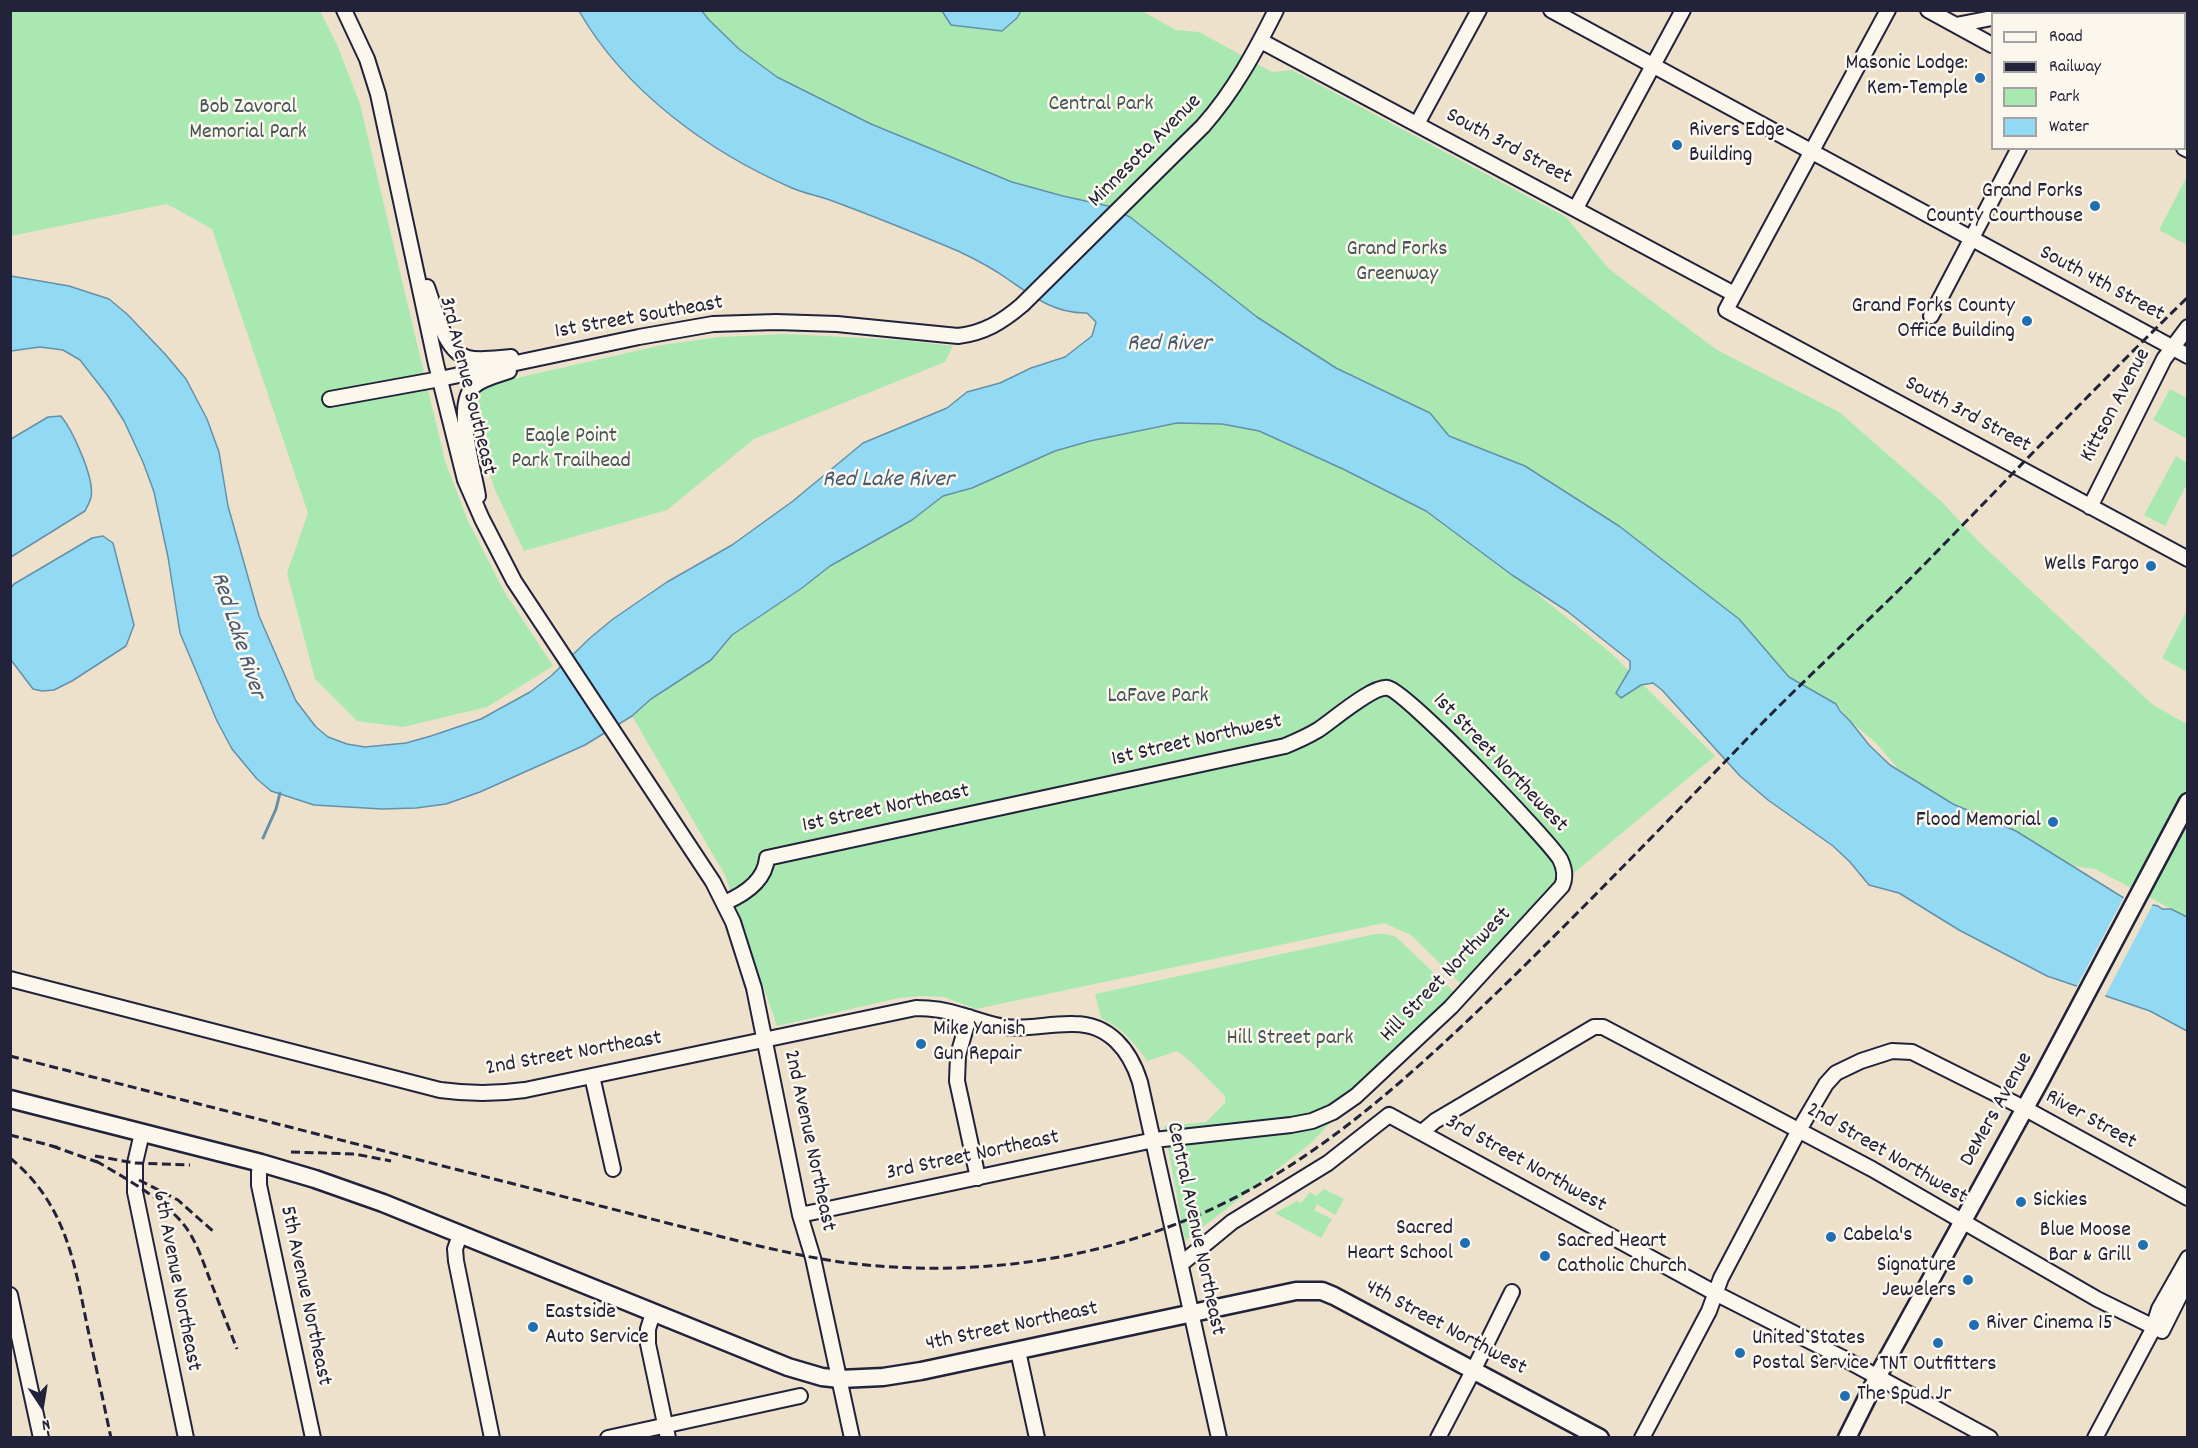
<!DOCTYPE html>
<html>
<head>
<meta charset="utf-8">
<style>
  body { margin:0 }
  #map { position:relative; width:2198px; height:1448px; overflow:hidden; background:#ede1cc; font-family:Dekko,sans-serif }
  canvas { display:block }
  .frame { position:absolute; inset:0; border:12px solid #22223b; pointer-events:none }
  .legend { position:absolute; left:1991px; top:12px; width:195px; height:138px; box-sizing:border-box; background:#fbf7ec; border:2px solid #a4a2a5; margin:0; padding:8px 10px; list-style:none; font-size:18px; color:#22223b }
  .legend li { display:flex; align-items:center; gap:12px; height:30px }
  .legend b { width:30px; border:2px solid #a4a2a5 }
  .north { position:absolute; left:12px; top:1376px; width:60px; height:60px; -webkit-text-stroke:4px #fbf7ec; paint-order:stroke; rotate:168deg; font-size:16px; font-weight:700; line-height:24px; text-align:center; color:#22223b }
  .north::after { content:''; display:block; margin:auto; width:21px; height:27px; background:#22223b; clip-path:polygon(50% 0,100% 100%,50% 72%,0 100%) }
</style>
</head>
<body>
<div id="map">
<canvas width="2198" height="1448"></canvas>
<div class="frame"></div>
<ul class="legend">
<li><b style="height:8px;background:#fbf7ec"></b>Road</li>
<li><b style="height:8px;background:#22223b"></b>Railway</li>
<li><b style="height:16px;background:#a9e9b1"></b>Park</li>
<li><b style="height:16px;background:#92daf3"></b>Water</li>
</ul>
<div class="north">N</div>
</div>
<script>
const c = document.querySelector('canvas').getContext('2d');
c.lineJoin = 'round';
function fillPath(path, color) {
  c.fillStyle = color;
  c.fill(path, 'evenodd');
}
function strokePath(path, color, width, dash) {
  c.strokeStyle = color;
  c.lineWidth = width;
  c.lineCap = dash ? 'butt' : 'round';
  c.setLineDash(dash || []);
  c.stroke(path);
}
function drawText(font, color, halo, rows, align = 'center') {
  c.font = font + ' Dekko,sans-serif';
  c.lineWidth = 5;
  c.setLineDash([]);
  c.textBaseline = 'middle';
  c.strokeStyle = halo;
  c.fillStyle = color;
  for (const [text, x, y, turn = 0] of rows) {
    c.save();
    c.translate(x, y);
    c.rotate((+turn || 0) * Math.PI / 180);
    c.textAlign = isNaN(turn) ? turn : align;
    if (halo) c.strokeText(text, 0, 0);
    c.fillText(text, 0, 0);
    c.restore();
  }
}
fillPath(new Path2D(`
  M11 11H320L338 47 360 104 445 461 468 521 504 591 553 666 487 707 403 727 357 721 315 679 287 573 308 513 212 229 167 204 11 236Z
  M702 11H1142L1176 30 1199 32 1272 72 1292 70 1566 217 1609 269 1717 350 1839 412 1941 501 1979 542 2153 705 2187 724V917L2095 869 2073 866 2003 825 1953 804 1901 772 1876 743 1850 721 1836 704 1789 677 1739 619 1619 526 1525 466 1448 436 1430 413 1336 368 1257 317 1130 217 1108 206 1063 196 1012 182 871 124 777 77 739 49 709 20Z
  M2187 176V245L2159 230Z
  M786 334 902 340 953 346 945 362 754 439 667 510 524 551 495 490 472 421 474 403 486 385 662 345 719 337Z
  M2170 389 2187 398V439L2153 420Z
  M1177 423 1222 424 1259 431 1343 469 1426 511 1525 584 1612 654 1715 756 1564 881 1462 985 1411 935 1384 923 976 1009 944 997 921 996 899 998 777 1026 725 875 632 716 651 699 711 660 732 635 802 588 830 566 912 520 943 496 972 488 1055 451 1090 441Z
  M2176 456 2187 463V484L2165 526 2144 515Z
  M2187 610V672L2162 658Z
  M1375 934H1386L1396 937 1455 993 1311 1143 1185 1241 1164 1126 1206 1122 1225 1103V1096L1190 1061 1177 1051 1147 1061C1134 1042 1122 1028 1101 1018L1095 994Z
  M1324 1189 1344 1199 1335 1215 1317 1204 1314 1210 1332 1219 1321 1238 1275 1213 1297 1201 1301 1203 1310 1192 1316 1196Z`), '#a9e9b1');
const water = new Path2D(`
  M579 11H702L709 20 739 49 777 77 871 124 1012 182 1063 196 1108 206 1130 217 1257 317 1336 368 1430 413 1449 436 1525 466 1619 526 1739 619 1789 677 1836 704 1840 711 1850 721 1869 745 1890 765 1953 804 2016 831 2127 900 2158 906 2162 909H2171L2187 917V1031L2150 1011 2047 976 1959 930 1899 893 1869 885 1850 862 1833 846 1768 800 1740 776 1662 690 1653 683 1641 685 1621 698 1616 693 1630 669V661L1567 611 1512 575 1426 511 1343 469 1259 431 1222 424 1177 423 1090 441 1055 451 972 488 943 496 912 520 830 566 802 588 732 635 711 660 651 699 632 716 585 745 480 792 446 804 416 808 382 809 314 805 271 791 257 779 232 749 217 721 180 633 168 557 154 492 143 462 124 421 108 396 80 360 63 350 40 347 11 351V276L69 286 109 299 127 314 165 354 186 379 207 419 219 452 228 506 259 616 296 701 316 727 328 737 347 744 365 747 406 743 431 736 481 719 530 692 551 676 590 638 613 619 667 582 732 545 793 501 863 443 947 408 967 392 1000 383 1031 368 1065 357 1092 336 1096 322 1087 313C1056 314 1033 297 1009 280 994 269 975 259 958 251 915 233 871 215 827 199 815 195 803 193 792 188 709 152 625 91 579 11Z
  M942 11H1021L1017 18 1002 31 951 25Z
  M61 416C73 431 95 479 91 497 90 502 87 507 85 511L11 557V439L48 417Z
  M103 536 113 543 134 625 126 646 72 681 54 690 42 691 33 689 11 660V588L14 584 92 538Z`);
fillPath(water, '#92daf3');
strokePath(water, '#6590a9', 1.5);
fillPath(new Path2D(`
  M2125 895 2140 901 2154 902 2104 998 2076 988Z`), '#ede1cc');
strokePath(new Path2D(`
  M263 838 276 809 280 793`), '#6590a9', 3);
const minor = new Path2D(`
  M344 10 367 59 378 94 436 364 465 480 482 519 514 581 713 882 733 922 754 988 800 1215 813 1258 852 1438
  M1551 10 2188 356
  M1888 10 1726 310 2188 559
  M1928 10 1992 45
  M2013 14 2028 10
  M2092 14 2095 10
  M1956 25 1992 18
  M1261 41 1734 294
  M1417 124 1479 10
  M2184 148 2188 150
  M1576 208 1683 10
  M427 287C435 308 444 352 468 358 481 361 497 358 511 357
  M1931 316 2019 148
  M330 399 440 379 639 337 713 324 776 322 837 324 958 336C984 333 1002 322 1022 305L1203 126C1234 91 1255 52 1276 10
  M478 496C474 470 453 405 474 386 483 378 498 375 509 371
  M2090 507 2164 359 2188 327
  M724 903C743 895 765 881 767 858L1285 746C1297 741 1308 736 1318 730 1332 721 1373 685 1388 688 1407 692 1546 837 1560 859 1564 867 1566 877 1562 886L1451 1007 1356 1096 1333 1112 1312 1121 1291 1125 1154 1140 800 1215
  M10 979 440 1090C469 1094 496 1094 525 1090L916 1008C931 1008 946 1010 961 1015 976 1019 990 1025 1005 1027 1028 1030 1050 1023 1074 1024 1109 1024 1130 1050 1140 1082L1219 1438
  M969 1017 958 1055 957 1081 978 1178
  M592 1076 613 1169
  M1422 1132 1435 1121 1594 1027H1603L1872 1169 2097 1299 2154 1327
  M142 1133 135 1163V1192L186 1438
  M261 1163 259 1172V1185L313 1438
  M460 1235 455 1249 456 1261 492 1438
  M1181 1264 1232 1222 1328 1163 1389 1115 1715 1293 1841 1357 1990 1438
  M10 1295 41 1438
  M653 1313 648 1329V1344L668 1438
  M2162 1331 2188 1279
  M1018 1351 1037 1438
  M608 1438 800 1396
  M1438 1438 1474 1369 1512 1292
  M1642 1438 1709 1311 1721 1278 1799 1130 1826 1084 1836 1073 1861 1061 1892 1051 1912 1052 2024 1108 2188 1198
  M2095 1438 2152 1331 2159 1309 2188 1258`);
const major = new Path2D(`
  M10 1099 261 1163 315 1179 383 1203 788 1367 822 1377 840 1379 883 1377 921 1371 1296 1291H1322L1334 1296 1600 1438
  M1847 1438 1880 1372 2041 1079 2188 802`);
strokePath(minor, '#22223b', 18);
strokePath(major, '#22223b', 21);
strokePath(minor, '#fbf7ec', 14);
strokePath(major, '#fbf7ec', 16);
strokePath(new Path2D(`
  M10 1056 750 1244C782 1251 815 1259 848 1263 957 1276 1068 1265 1171 1226 1306 1176 1412 1075 1514 976 1592 899 1668 821 1744 742 1798 685 1857 632 1913 576 2004 483 2094 388 2188 297
  M10 1135 60 1148
  M52 1146 103 1164
  M291 1152 355 1154 391 1161
  M95 1156 135 1163 190 1165
  M10 1158C65 1203 74 1260 87 1325 95 1362 103 1400 111 1438
  M96 1161C125 1178 156 1195 179 1219 195 1236 202 1259 210 1280 219 1303 228 1326 237 1349
  M139 1180 178 1200 215 1233`), '#22223b', 3, [9, 4.5]);
for (const [x, y, r, color] of [
  [1980,78,6,"#1f6fb2"],
  [1677,145,6,"#1f6fb2"],
  [2095,206,6,"#1f6fb2"],
  [2027,321,6,"#1f6fb2"],
  [2151,566,6,"#1f6fb2"],
  [2053,822,6,"#1f6fb2"],
  [921,1044,6,"#1f6fb2"],
  [2021,1202,6,"#1f6fb2"],
  [1831,1237,6,"#1f6fb2"],
  [1465,1243,6,"#1f6fb2"],
  [2143,1245,6,"#1f6fb2"],
  [1545,1256,6,"#1f6fb2"],
  [1968,1280,6,"#1f6fb2"],
  [1974,1325,6,"#1f6fb2"],
  [533,1327,6,"#1f6fb2"],
  [1938,1343,6,"#1f6fb2"],
  [1740,1353,6,"#1f6fb2"],
  [1845,1396,6,"#1f6fb2"]
]) {
  const dot = new Path2D();
  dot.arc(x, y, r, 0, 2 * Math.PI);
  c.fillStyle = color;
  c.fill(dot);
  strokePath(dot, '#fbf7ec', 2);
}
drawText('22px', '#22223b', '#fbf7ec', [
  ["Masonic Lodge:",1968,65,"right"],
  ["Kem-Temple",1968,90,"right"],
  ["Rivers Edge",1689,132],
  ["Building",1689,157],
  ["Grand Forks",2083,193,"right"],
  ["County Courthouse",2083,218,"right"],
  ["Grand Forks County",2015,308,"right"],
  ["Office Building",2015,333,"right"],
  ["Wells Fargo",2139,566,"right"],
  ["Flood Memorial",2041,822,"right"],
  ["Mike Yanish",933,1031],
  ["Gun Repair",933,1056],
  ["Sickies",2033,1202],
  ["Sacred",1453,1230,"right"],
  ["Heart School",1453,1255,"right"],
  ["Blue Moose",2131,1232,"right"],
  ["Bar & Grill",2131,1257,"right"],
  ["Cabela's",1843,1237],
  ["Sacred Heart",1557,1243],
  ["Catholic Church",1557,1268],
  ["Signature",1956,1267,"right"],
  ["Jewelers",1956,1292,"right"],
  ["Eastside",545,1314],
  ["Auto Service",545,1339],
  ["River Cinema 15",1986,1325],
  ["United States",1752,1340],
  ["Postal Service",1752,1365],
  ["TNT Outfitters",1938,1366,"center"],
  ["The Spud Jr",1857,1396]
], 'left');
drawText('22px', '#445458', '#fbf7ec', [
  ["Central Park",1101,106],
  ["Bob Zavoral",248,109],
  ["Memorial Park",248,134],
  ["Grand Forks",1397,251],
  ["Greenway",1397,276],
  ["Eagle Point",571,438],
  ["Park Trailhead",571,463],
  ["LaFave Park",1158,698],
  ["Hill Street park",1290,1040]
]);
drawText('22px', '#22223b', '#fbf7ec', [
  ["South 3rd Street",1508,148,28],
  ["Minnesota Avenue",1146,152,-45],
  ["South 4th Street",2101,285,28],
  ["1st Street Southeast",639,319,-10],
  ["3rd Avenue Southeast",466,386,76],
  ["Kittson Avenue",2117,406,-62],
  ["South 3rd Street",1967,416,28],
  ["1st Street Northwest",1197,742,-13],
  ["1st Street Northewest",1499,764,46],
  ["1st Street Northeast",886,810,-12],
  ["Hill Street Northwest",1447,976,-46],
  ["2nd Street Northeast",574,1055,-10],
  ["DeMers Avenue",1998,1110,-61],
  ["River Street",2090,1121,29],
  ["2nd Avenue Northeast",808,1141,78],
  ["2nd Street Northwest",1886,1155,30],
  ["3rd Street Northeast",973,1157,-12],
  ["3rd Street Northwest",1525,1165,29],
  ["Central Avenue Northeast",1194,1229,78],
  ["6th Avenue Northeast",175,1281,79],
  ["5th Avenue Northeast",304,1296,78],
  ["4th Street Northeast",1012,1328,-12],
  ["4th Street Northwest",1445,1329,28]
]);
drawText('italic 24px', '#445972', '#fbf7ec', [
  ["Red River",1169,346],
  ["Red Lake River",888,482],
  ["Red Lake River",236,636,72]
]);
</script>
</body>
</html>
